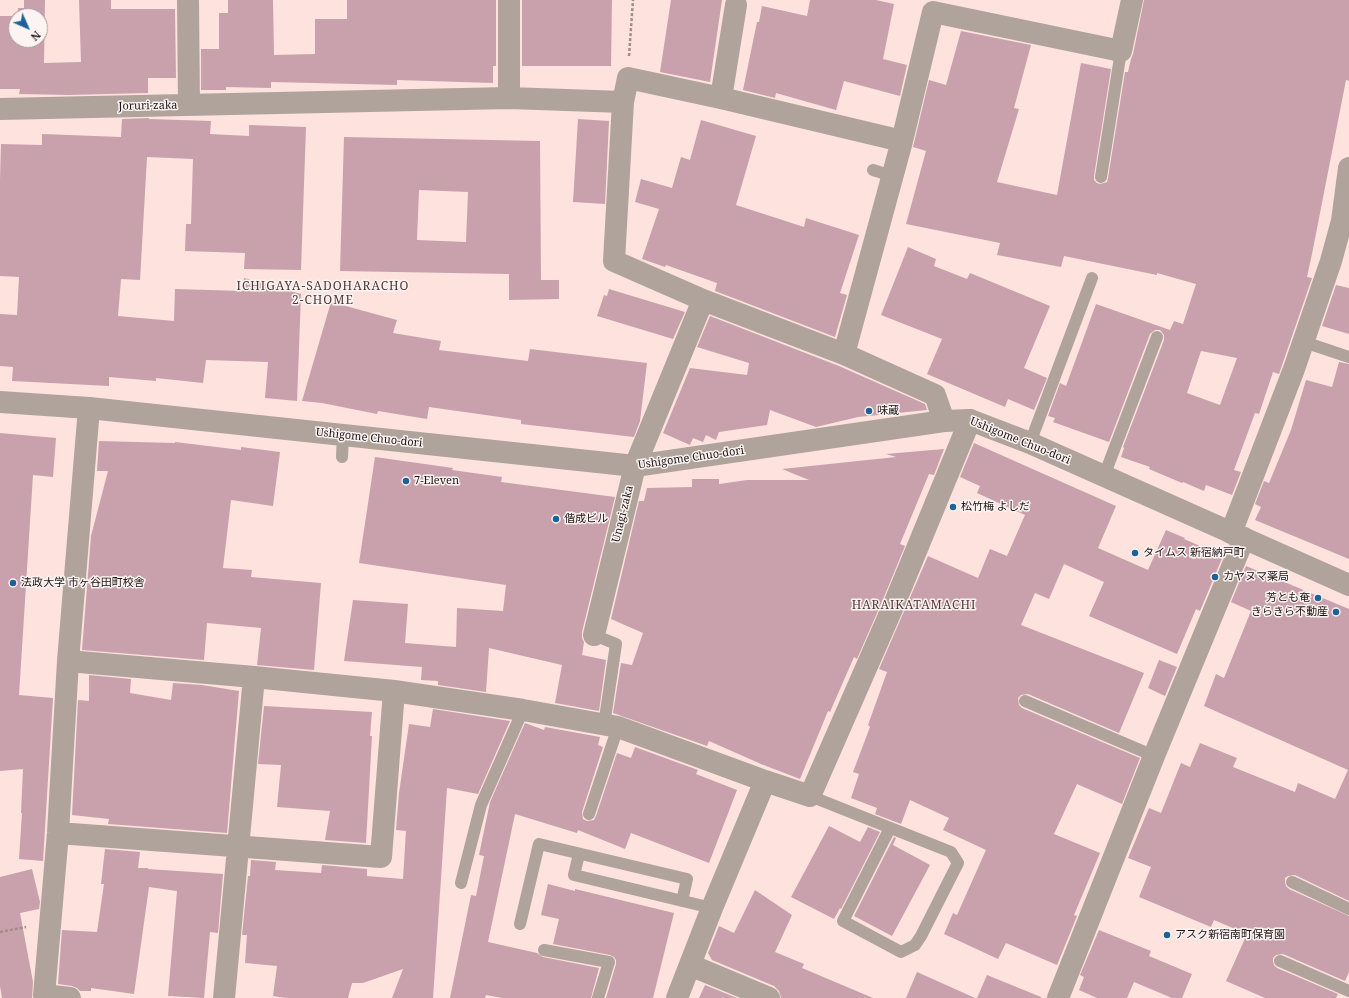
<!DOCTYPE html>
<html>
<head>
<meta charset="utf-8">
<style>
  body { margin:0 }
  #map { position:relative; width:1349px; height:998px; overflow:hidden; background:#fde2de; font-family:"Noto Serif",serif }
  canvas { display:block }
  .north { position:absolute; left:8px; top:8px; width:40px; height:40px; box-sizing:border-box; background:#fbf4f3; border:1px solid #a39a99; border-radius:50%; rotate:135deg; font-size:11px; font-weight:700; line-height:16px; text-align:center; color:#1f1312 }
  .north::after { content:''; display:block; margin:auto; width:14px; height:18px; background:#1d6296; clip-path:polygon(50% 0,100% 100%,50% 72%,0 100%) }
</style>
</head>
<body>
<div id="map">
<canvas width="1349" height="998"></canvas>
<div class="north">N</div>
</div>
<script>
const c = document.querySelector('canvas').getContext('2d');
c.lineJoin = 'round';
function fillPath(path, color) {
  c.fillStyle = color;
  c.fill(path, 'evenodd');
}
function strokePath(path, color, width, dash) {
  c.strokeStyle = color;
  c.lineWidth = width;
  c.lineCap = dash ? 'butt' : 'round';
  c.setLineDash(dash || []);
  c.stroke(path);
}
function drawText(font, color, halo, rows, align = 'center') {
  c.font = font + ' "Noto Serif","Noto Sans JP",serif';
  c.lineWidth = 3;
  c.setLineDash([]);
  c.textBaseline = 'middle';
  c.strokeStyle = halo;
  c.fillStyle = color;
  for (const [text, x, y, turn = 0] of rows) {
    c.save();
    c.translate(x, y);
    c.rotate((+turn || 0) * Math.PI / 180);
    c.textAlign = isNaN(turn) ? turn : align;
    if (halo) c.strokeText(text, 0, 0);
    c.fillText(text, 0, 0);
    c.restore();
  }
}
fillPath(new Path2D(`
  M24 0H45L44 63 81 62 79 0H111V9H175L176 78H148V93L69 95 19 94 20 89H0V16H16V40H40V16H18V8H24Z
  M228 0H273L274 55 315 54V19H347V0H496V66H493V83L397 80V85L271 82V88L226 87V90H201V49H219V13H228Z
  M522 0H612L611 66H522Z
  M671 0H722L710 82 660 72Z
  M810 0H876L894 4 883 59 907 65 900 96 844 81 836 110 776 93 775 98 743 90 757 22H759L762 6 807 16Z
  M1144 0H1349V81L1346 80 1312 254 1307 277 1312 278 1279 374 1273 372 1259 414 1255 413 1234 470 1241 472 1232 495 1206 485 1204 491 1183 482 1182 483 1149 469 1150 467 1121 457 1124 448 1123 447 1164 340V335L1160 330H1155L1150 334 1109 442 1053 422 1055 418 1048 416 1060 383 1066 386 1096 304 1170 330 1174 321 1183 324 1196 284 1157 273V275L1064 256 1061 267 997 255 1000 243 906 224 926 151 913 147 929 80 946 85 961 31 1031 45 1014 108 1019 109 997 182 1057 195 1081 63 1111 69 1094 176V180L1097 183 1100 184 1107 182 1108 178 1125 72H1128L1131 59 1133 54ZM1201 351 1237 358 1220 405 1187 393Z
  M149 118V119L211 121 210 134 249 136V125L306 127 301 270 244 269 245 253 185 251 186 224H191L193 159 147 157 140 280 121 279 118 316 174 321 175 289 243 291 244 278 301 294 297 401 265 398 268 362 206 360 203 383 156 378V381L109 377V386L12 381 13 367 0 366V314L17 315 19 277 0 276V180L1 144 42 145V134L121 137 122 119Z
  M578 119 609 121 605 204 573 202Z
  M701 120 756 136 736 205 804 227 806 218 859 235 840 293 847 295 835 337 715 291 717 283 666 265 665 267 642 259 659 209 635 202 641 179 672 188 681 157 690 160Z
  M344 137 540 141 541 280H559V299L509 300V274L340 271ZM419 190 468 192 466 242 417 240Z
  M908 247 936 259 934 266 967 279 970 273 1050 306 1024 368 1047 378 1034 410 1008 399 1005 407 927 374 942 339 881 315Z
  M1336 285 1349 288V334L1322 326Z
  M609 289 685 312 673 339 597 316 604 295 607 296Z
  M331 302 397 320 393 333 441 341 439 350 528 361 530 349 647 363 640 421 634 437 521 424V420L429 407 427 419 378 411 377 414 322 403 302 401Z
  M710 316 839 366 925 404 927 410 858 417 816 427 770 410 767 425 719 432 716 440 706 435 703 442 693 438 690 445 663 433 690 368 747 375 749 363 697 347Z
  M1339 362 1349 364V559L1255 520 1261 507 1255 504 1264 481 1269 483 1291 430 1306 380 1332 387Z
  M0 433 56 438 53 477 33 475 19 695 53 698 43 861 19 859 22 813H21L23 769 0 771Z
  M99 441 175 443V442L241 450V447L280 452 273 506 231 500 223 568 252 570 251 577 321 583 314 670 257 665 261 628 207 623 204 660 82 650 91 536 108 471H97Z
  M974 443 1116 506 1098 548 1148 570 1166 530 1185 538 1184 539 1223 556 1200 611 1196 609 1177 654 1089 616 1104 582 1064 564 1049 599 1035 593 1021 625 1144 673 1119 733 1028 694 1021 695 1018 698 1019 705 1022 708 1140 758 1122 804 1077 784 1054 834 1100 853 1074 915 1077 916 1057 965 1006 943 998 959 944 934 953 913 957 915 986 850 943 830 949 818 910 800 901 824 875 814 877 808 851 798 859 774 853 772 870 727 868 725 887 672 879 669 928 556 978 578 990 549 1007 556 1025 515 977 493 980 486 960 477Z
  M944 449 934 475 929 474 900 544 905 546 884 597 857 659 854 657 830 712 828 711 800 779 761 764 709 741 707 746 613 713 621 663 632 665 643 633 611 619 639 501H644L647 488 692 487V479H719V484L747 480H809L782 469 896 457 886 454Z
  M375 457 453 468 452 470 502 477 501 482 615 497 582 632V638L584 642 582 655 606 660 599 711 555 703 562 665 489 648 486 692 438 685V681L421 680 422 667 344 661 353 600 408 604 405 643 456 647 457 608 503 611 506 585 359 563Z
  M1246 566 1349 609V901L1295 875 1288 876 1285 878V882L1286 886 1289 889 1349 916V972L1345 981 1283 954 1276 955 1273 958V961L1274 965 1277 968 1338 994 1336 998H1265L1226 981 1247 934 1214 920 1211 927 1139 897 1151 867 1128 858 1149 808 1161 813 1181 763 1190 767 1200 743 1237 758 1233 767 1295 792 1298 783 1335 799 1348 770 1204 706 1216 674 1224 678 1251 611 1231 602Z
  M1159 660 1177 667 1165 696 1148 688Z
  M89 675 131 679 130 693 171 700 173 683 202 685 239 691 227 833 108 824 109 819 72 815 78 700 89 701Z
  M264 706 372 712 370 736H372L366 843 325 840 330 811 277 807 281 765 258 764Z
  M433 709 510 721 478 794 447 788 433 998H392L403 969 363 983H352L348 998H286L273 996 277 966 245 963 247 935H242L248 876H250L251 860 276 862 275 870 321 873 322 865 367 869V876L403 879 406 831 396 830 399 793 409 724 430 727Z
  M525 723 544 730 545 727 600 737 598 745 603 747 582 812 583 819 587 821 594 820 596 816 617 753 631 758 635 747 698 770 696 774 737 790 709 863 631 833 625 849 578 830 577 833 515 814 488 942 537 953 543 957 599 968 591 998H502L486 995 485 998H450L471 895 476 896 484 856 479 855 490 802Z
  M829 826 860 842 868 827 880 832 841 909 840 908 834 919 791 897Z
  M894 837 896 838 893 845 930 865 892 936 854 916Z
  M105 849 140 852 138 868H148V869L223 874 218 933 210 932 204 998 168 996 177 891 149 887 134 994 91 988V991H80L77 988 72 986 58 984 62 930 97 932 104 884H101Z
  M32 869 40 902 39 909 20 913 33 982 32 998H2L0 986V877Z
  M548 884 575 891V889L674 913 653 998H606L616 964V960L614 957 610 955 553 944 559 919 541 915Z
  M755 890 792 915 775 952 804 964 802 968 873 998H781L779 991 774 986 712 960 708 953 719 926 734 933Z
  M1099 930 1151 951 1149 956 1192 974 1182 998H1172L1134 982 1127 998H1097L1079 990 1084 977 1080 975Z
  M917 972 975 998H906Z
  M987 975 1041 997V998H977Z
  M705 985 737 998H699Z`), '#c8a1ad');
strokePath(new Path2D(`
  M629 56 633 0
  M0 932 26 927`), '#a18d8a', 2.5, [3, 2]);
strokePath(new Path2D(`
  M873 170 892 176
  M1101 177 1121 51
  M1304 342 1349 357
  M1030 443 1092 278
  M342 457 343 435
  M1104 476 1157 337
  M594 635 616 644 604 725
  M1025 701 1154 756
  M810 796 951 852 958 863 921 936 915 945 901 952 843 921 890 828
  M589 814 618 727
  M579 854 574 875 712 908
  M1292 882 1349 909
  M461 883 481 805 523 710
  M520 924 539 844 687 879 682 901
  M544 950 609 962 598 998
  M1280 961 1349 991`), '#afa39b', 12);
strokePath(new Path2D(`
  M188 0 189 105
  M509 98V0
  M721 98 736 5
  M0 109 509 98 623 102
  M902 141 721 98 628 78 623 102 614 261 703 300 844 354 935 395 944 421
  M844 354 902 141 933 12 1121 51 1132 0
  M1231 533 1294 369 1331 261 1342 221 1349 168
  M594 635 635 466 703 300
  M68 661 254 677 394 691 523 710 618 727 765 781
  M58 833 381 857 394 691
  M690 965 769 998
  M70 998 44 995 58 833 68 661 89 408
  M224 998 254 677
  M677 998 712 908 765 781 810 796 895 602 970 420
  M1058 998 1154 756 1244 538`), '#afa39b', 22);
strokePath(new Path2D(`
  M0 402 89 408 635 466 944 421 970 420 1030 443 1349 585`), '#afa39b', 22);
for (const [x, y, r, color] of [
  [869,411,4,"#1d6296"],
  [406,481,4,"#1d6296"],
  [953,507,4,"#1d6296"],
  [556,519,4,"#1d6296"],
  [1135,553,4,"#1d6296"],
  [1215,577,4,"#1d6296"],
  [13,583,4,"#1d6296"],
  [1318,598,4,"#1d6296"],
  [1336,612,4,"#1d6296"],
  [1167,935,4,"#1d6296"]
]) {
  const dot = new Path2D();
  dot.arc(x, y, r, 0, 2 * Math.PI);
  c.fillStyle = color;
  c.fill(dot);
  strokePath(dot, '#fbf4f3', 1.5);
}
drawText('11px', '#1f1312', '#fbf4f3', [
  ["Joruri-zaka",148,106,-1],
  ["Ushigome Chuo-dori",369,438,6],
  ["Ushigome Chuo-dori",1020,441,22],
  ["Ushigome Chuo-dori",691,458,-8],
  ["Unagi-zaka",623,514,-76]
]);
drawText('11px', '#1f1312', '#fbf4f3', [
  ["味蔵",877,411],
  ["7-Eleven",414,481],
  ["松竹梅 よしだ",961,507],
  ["偕成ビル",564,519],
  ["タイムス 新宿納戸町",1143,553],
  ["カヤヌマ薬局",1223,577],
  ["法政大学 市ヶ谷田町校舎",21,583],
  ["芳とも奄",1310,598,"right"],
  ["きらきら不動産",1328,612,"right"],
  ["アスク新宿南町保育園",1175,935]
], 'left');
c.letterSpacing = '1px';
drawText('12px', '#523734', '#fbf4f3', [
  ["ICHIGAYA-SADOHARACHO",323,287],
  ["2-CHOME",323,301],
  ["HARAIKATAMACHI",914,606]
]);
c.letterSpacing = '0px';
</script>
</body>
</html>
